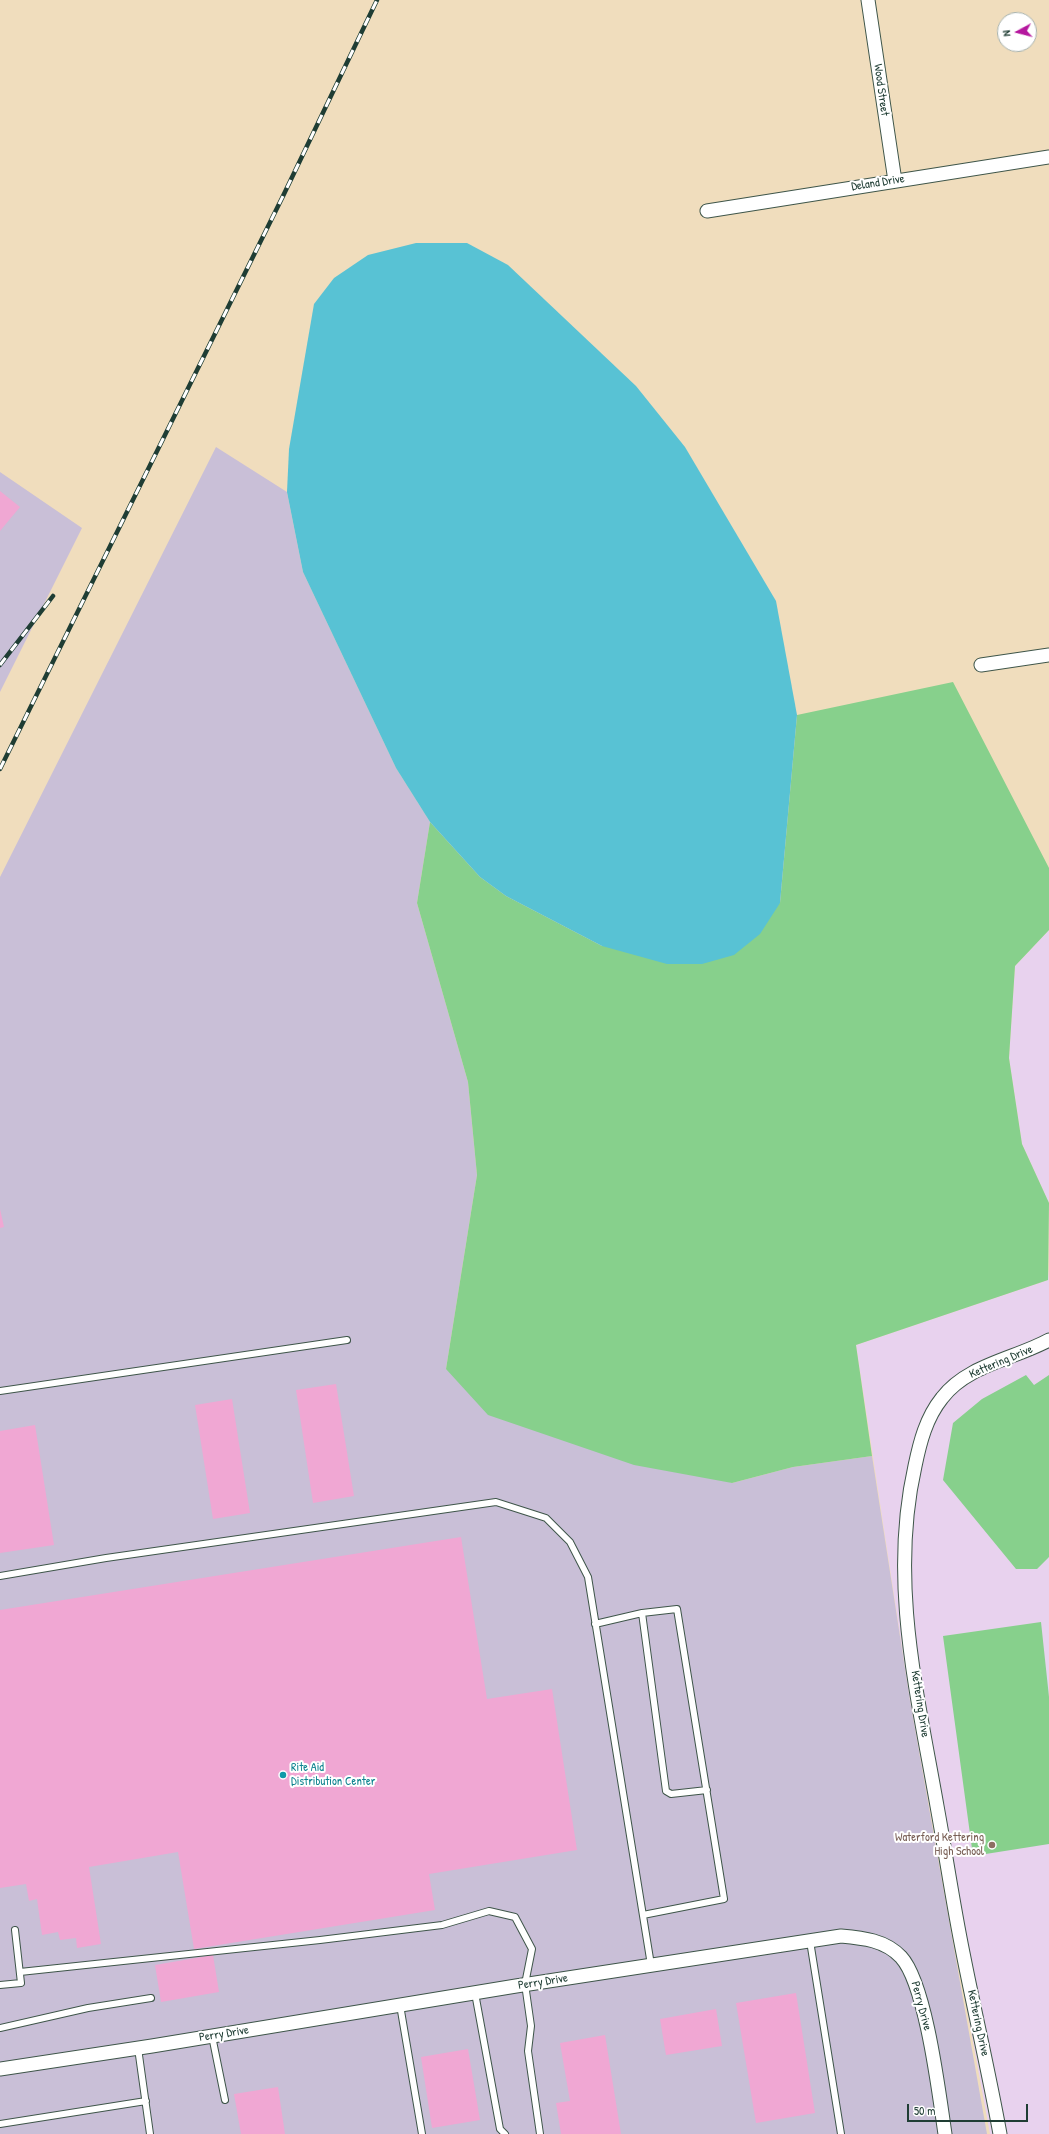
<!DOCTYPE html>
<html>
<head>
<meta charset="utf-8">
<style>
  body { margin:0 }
  #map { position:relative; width:1049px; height:2134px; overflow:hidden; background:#f0ddbd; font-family:"Patrick Hand",sans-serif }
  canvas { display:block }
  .north { position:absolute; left:997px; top:12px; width:40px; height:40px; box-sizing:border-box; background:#fff; border:1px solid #a5b1ae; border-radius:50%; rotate:263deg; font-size:11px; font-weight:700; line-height:16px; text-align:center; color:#1f3d34 }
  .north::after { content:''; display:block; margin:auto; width:14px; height:18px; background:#b5179e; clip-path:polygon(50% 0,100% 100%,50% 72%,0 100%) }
  .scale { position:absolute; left:907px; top:2104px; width:121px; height:18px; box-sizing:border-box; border:2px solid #1f3d34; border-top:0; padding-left:5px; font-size:12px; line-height:14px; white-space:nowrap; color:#1f3d34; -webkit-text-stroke:3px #fff; paint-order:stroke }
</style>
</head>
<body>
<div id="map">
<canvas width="1049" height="2134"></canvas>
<div class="north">N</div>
<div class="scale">50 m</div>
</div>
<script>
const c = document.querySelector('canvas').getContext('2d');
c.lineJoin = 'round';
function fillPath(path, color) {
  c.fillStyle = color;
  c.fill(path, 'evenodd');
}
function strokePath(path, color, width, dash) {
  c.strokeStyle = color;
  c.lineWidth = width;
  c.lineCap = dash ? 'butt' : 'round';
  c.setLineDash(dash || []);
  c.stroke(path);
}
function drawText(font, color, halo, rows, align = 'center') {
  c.font = font + ' "Patrick Hand",sans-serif';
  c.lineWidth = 4;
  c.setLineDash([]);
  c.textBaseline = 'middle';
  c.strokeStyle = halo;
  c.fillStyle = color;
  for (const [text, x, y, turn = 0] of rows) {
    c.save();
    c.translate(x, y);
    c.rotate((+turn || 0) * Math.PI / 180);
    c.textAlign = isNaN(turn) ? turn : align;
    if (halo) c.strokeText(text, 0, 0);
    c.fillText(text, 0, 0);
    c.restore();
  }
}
fillPath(new Path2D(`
  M1049 930V1203L1022 1144 1009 1058 1015 966Z
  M1049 1269V2134H990L910 1701 856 1345 1048 1280Z`), '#e8d2ee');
fillPath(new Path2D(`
  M216 447 287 492 303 572 396 768 430 822 417 903 468 1082 477 1175 446 1369 732 1483 793 1467 872 1456 910 1701 987 2134H0V877Z
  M0 472 82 528 0 692Z`), '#c9bfd7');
fillPath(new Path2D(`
  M953 682 1049 868V930L1015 966 1009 1058 1022 1144 1049 1203 1048 1280 856 1345 872 1456 793 1467 732 1483 634 1465 488 1415 446 1369 477 1175 468 1082 417 903 430 822 480 877 506 896 602 946 780 903 797 715Z
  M1026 1375 1034 1385 1049 1375V1557L1037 1569H1016L943 1480 953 1423 982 1399Z
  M1041 1622 1049 1697V1844L973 1856 943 1636Z`), '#87d08c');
fillPath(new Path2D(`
  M416 243H467L508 265 636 386 685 447 776 601 797 715 780 903 760 934 734 955 702 964H667L602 946 506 896 480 877 430 822 396 768 303 572 287 492 289 449 314 304 334 278 368 255Z`), '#58c2d4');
fillPath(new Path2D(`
  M0 491 20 507 0 531Z
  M0 1209 4 1227 0 1228Z
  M336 1384 354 1496 313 1503 296 1390Z
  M232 1399 250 1513 213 1519 195 1405Z
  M35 1425 54 1545 0 1553V1431Z
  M461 1537 487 1699 552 1689 577 1850 429 1874 435 1910 194 1949 178 1852 89 1867 101 1944 77 1948 76 1938 60 1940 58 1932 42 1935 37 1899 29 1901 26 1884 0 1888V1610Z
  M213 1955 219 1992 161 2002 155 1965Z
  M796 1993 815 2113 756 2123 736 2003Z
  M716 2009 722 2046 666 2055 660 2019Z
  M605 2035 621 2134H561L556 2103 570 2101 560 2043Z
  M468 2049 480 2120 432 2128 421 2057Z
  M278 2087 285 2134H241L234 2094Z`), '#f0a7d3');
const lane = new Path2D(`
  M0 1391 347 1340
  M0 1576 106 1558 496 1502 546 1518 570 1542 588 1577 651 1965
  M642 1613 666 1791 671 1794 707 1790
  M595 1624 642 1613 677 1609 724 1899 643 1915
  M810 1941 841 2134
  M20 1972 320 1940 442 1925 489 1911 515 1917 532 1949 525 1984 531 2026 528 2051 540 2134
  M0 1985 21 1983 15 1930
  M475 1993 500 2129 505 2134
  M400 2005 422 2134
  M0 2028 88 2008 151 1998
  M212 2036 225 2100
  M138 2048 150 2134
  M0 2124 146 2101`);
const street = new Path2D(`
  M868 0 895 181
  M707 211 1049 157
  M981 665 1049 655
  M0 2069 152 2046 516 1986 841 1936C863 1938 885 1940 901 1957 926 1984 939 2094 945 2134
  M1000 2134C989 2073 975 2014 963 1953 953 1904 946 1855 937 1806 917 1692 889 1581 915 1466 920 1442 926 1418 942 1398 967 1365 1014 1359 1049 1340`);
strokePath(lane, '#3e5549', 8);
strokePath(street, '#3e5549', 15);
strokePath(lane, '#fff', 6);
strokePath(street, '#fff', 13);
const rail = new Path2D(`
  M0 665 53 596
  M0 769 284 194 377 0`);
strokePath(rail, '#1f3d34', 4.5);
strokePath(rail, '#fff', 3, [9]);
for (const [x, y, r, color] of [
  [283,1775,4,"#0f9aa8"],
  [992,1845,4,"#8d6e63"]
]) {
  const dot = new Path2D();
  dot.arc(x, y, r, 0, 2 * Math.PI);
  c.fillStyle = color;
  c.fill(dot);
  strokePath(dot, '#fff', 1.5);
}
drawText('12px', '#1f3d34', '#fff', [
  ["Wood Street",881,90,82],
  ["Deland Drive",878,183,-9],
  ["Kettering Drive",1001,1362,-23],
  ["Kettering Drive",920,1704,81],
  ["Perry Drive",543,1982,-9],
  ["Perry Drive",921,2006,75],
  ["Kettering Drive",978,2023,78],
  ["Perry Drive",224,2034,-9]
]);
drawText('12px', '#0d838f', '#fff', [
  ["Rite Aid",291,1768],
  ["Distribution Center",291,1782]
], 'left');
drawText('12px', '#785e54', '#fff', [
  ["Waterford Kettering",984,1838],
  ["High School",984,1852]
], 'right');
</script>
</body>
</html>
